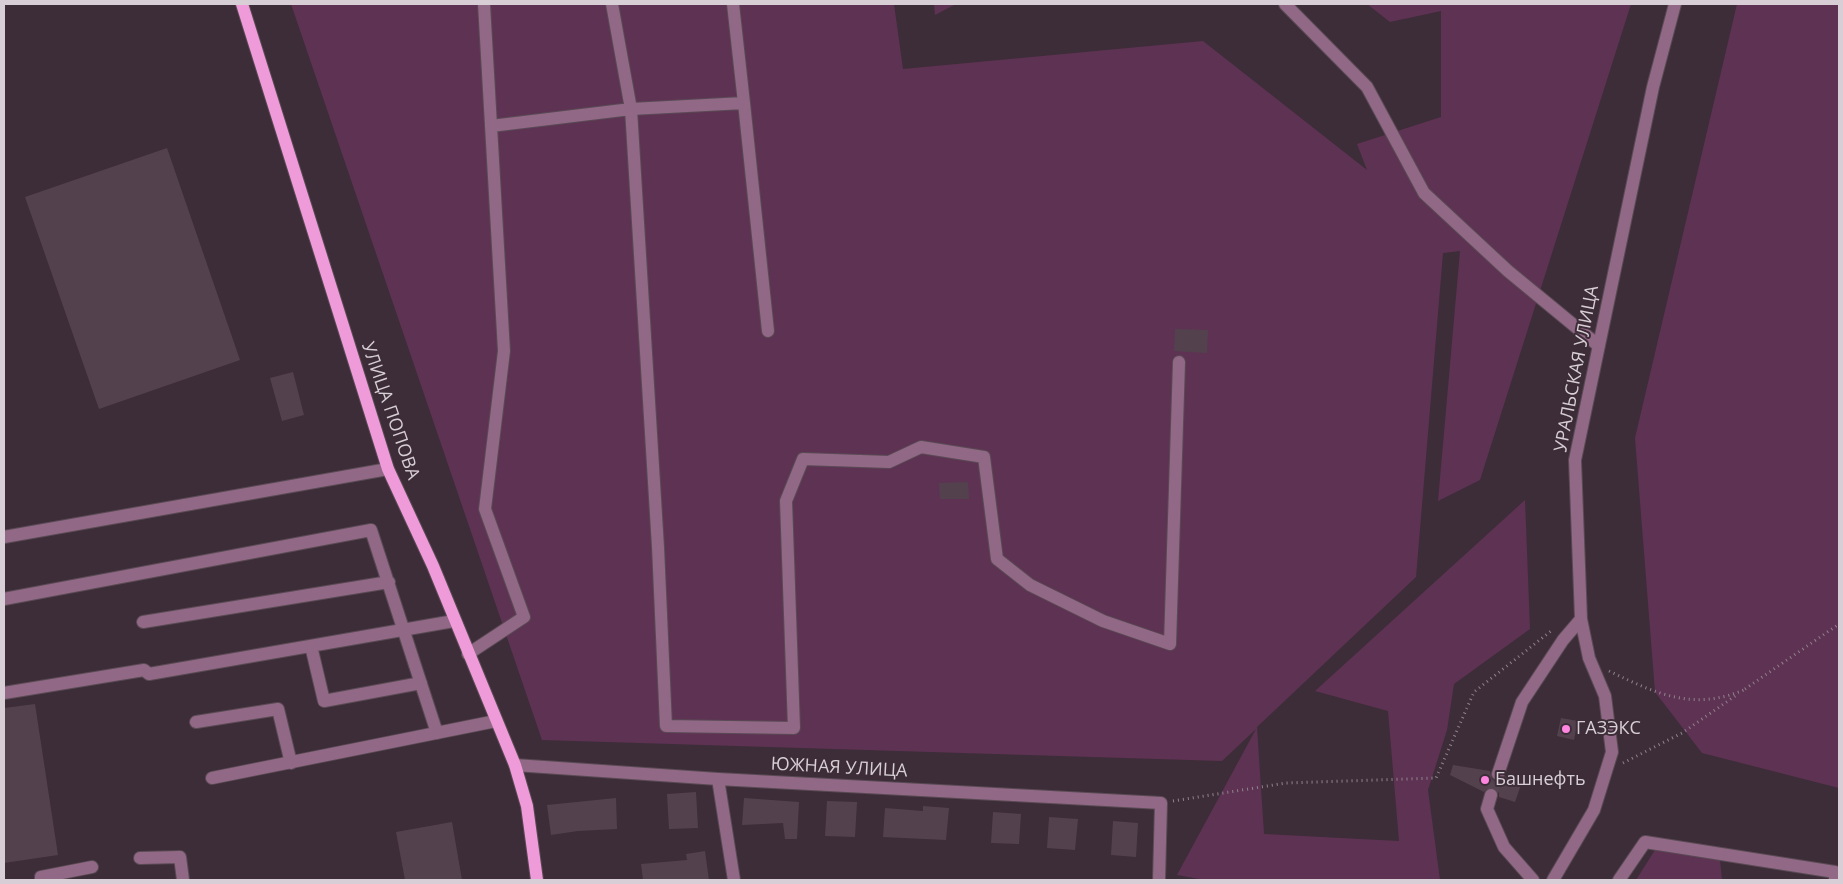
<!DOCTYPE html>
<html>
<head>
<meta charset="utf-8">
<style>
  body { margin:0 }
  #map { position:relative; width:1843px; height:884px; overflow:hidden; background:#3d2d38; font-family:"Open Sans",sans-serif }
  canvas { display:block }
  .frame { position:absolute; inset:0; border:5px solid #d8ced5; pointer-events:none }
</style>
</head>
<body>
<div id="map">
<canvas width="1843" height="884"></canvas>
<div class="frame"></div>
</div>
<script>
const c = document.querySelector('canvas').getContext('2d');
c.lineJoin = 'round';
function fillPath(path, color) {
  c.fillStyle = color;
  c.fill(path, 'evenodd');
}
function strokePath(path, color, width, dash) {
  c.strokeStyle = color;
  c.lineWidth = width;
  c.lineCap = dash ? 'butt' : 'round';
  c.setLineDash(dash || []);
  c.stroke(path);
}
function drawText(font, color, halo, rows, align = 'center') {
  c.font = font + ' "Open Sans",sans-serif';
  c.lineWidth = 4;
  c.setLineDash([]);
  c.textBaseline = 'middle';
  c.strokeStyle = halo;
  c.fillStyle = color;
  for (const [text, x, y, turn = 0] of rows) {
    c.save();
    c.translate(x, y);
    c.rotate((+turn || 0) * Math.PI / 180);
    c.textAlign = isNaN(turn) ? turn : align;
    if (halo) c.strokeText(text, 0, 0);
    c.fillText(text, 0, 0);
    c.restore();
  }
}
fillPath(new Path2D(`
  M291 4H894L903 69 1203 41 1367 170 1357 144 1441 117V11L1390 22 1367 4H1631L1480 480 1438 501 1460 251 1443 253 1416 577 1257 727 1264 834 1399 841 1388 711 1315 691 1525 500 1530 629 1454 684 1447 730 1428 790 1440 880H1205L1177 875 1256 729 1222 761 542 740Z
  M934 4H956L935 15Z
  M1737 4H1839V788L1702 753 1655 692 1635 438Z
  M1660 842 1720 860 1722 880H1636Z`), '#5e3253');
fillPath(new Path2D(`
  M167 148 240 360 99 409 25 197Z
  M1175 329 1208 330 1207 353 1174 351Z
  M293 372 304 415 282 421 270 378Z
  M968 482 969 499H940L939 483Z
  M35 704 58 855 4 863V708Z
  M1561 718 1578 721 1574 740 1557 736Z
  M1453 765 1490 771 1492 779 1496 782 1503 780 1506 776 1522 782 1515 802 1499 797V793L1494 787H1489L1484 792 1450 775Z
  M696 792 698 828 669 829 667 794Z
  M616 798 617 829 578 831 551 835 547 805Z
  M744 798 799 802 797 839H785L783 823 742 825Z
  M827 801 857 802 855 837 825 836Z
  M923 806 949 808 946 840 883 837 885 808 923 811Z
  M993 812 1021 814 1019 844 991 843Z
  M1049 817 1078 819 1075 850 1047 848Z
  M1113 821 1138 823 1136 857 1111 855Z
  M452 822 462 880H405L396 832Z
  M705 851 709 880H643L641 864 687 860 686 854Z`), '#53424e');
strokePath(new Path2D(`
  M1491 795 1498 774`), '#544550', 12, [12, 6]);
const minor = new Path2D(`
  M612 4 631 109 658 547 666 726 794 728 786 501 803 459 889 462 921 447 984 457 997 559 1030 585 1103 621 1170 644 1179 362
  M733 4 744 103
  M1285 4 1367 87 1424 193 1508 271 1599 346
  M491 126 631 109 744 103 768 331
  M4 537 388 469
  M4 599 371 530 437 733
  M143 622 389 582
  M311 646 324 701 421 683
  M468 654 524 617 485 509 504 351 484 4
  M4 693 144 670 149 674 454 621
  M196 722 278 709 291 763
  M515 765 718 779 1161 803 1159 880
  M1498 774 1522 702 1563 640 1581 619
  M212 778 496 721
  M718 779 734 880
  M1491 795 1487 809 1504 847 1533 880
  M140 858 180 857 183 880
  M41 880V877L92 867
  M1553 880 1594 810 1612 752 1605 696 1589 658 1581 619 1575 460 1653 87 1675 4
  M1619 880 1645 842 1835 872V880`);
const major = new Path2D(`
  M242 4 388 469 433 566 515 765 527 806 537 880`);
strokePath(minor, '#594a54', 14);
strokePath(major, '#594a54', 14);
strokePath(new Path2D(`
  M1609 671C1657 694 1694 712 1746 689
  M1745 689 1839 624
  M1623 763 1682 733 1738 694
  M1173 801 1286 783 1436 778 1474 692 1551 631`), '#90838c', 3, [1, 4]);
strokePath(minor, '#916885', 12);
strokePath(major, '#ef9ad9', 12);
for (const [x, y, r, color] of [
  [1566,729,5,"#fe86e1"],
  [1485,780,5,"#fe86e1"]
]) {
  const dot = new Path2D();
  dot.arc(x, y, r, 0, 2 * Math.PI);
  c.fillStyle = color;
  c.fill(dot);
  strokePath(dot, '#3d2d38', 2);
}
drawText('18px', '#d8ced5', '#3d2d38', [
  ["УРАЛЬСКАЯ УЛИЦА",1577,369,-79],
  ["УЛИЦА ПОПОВА",390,411,71],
  ["ЮЖНАЯ УЛИЦА",839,768,3]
]);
drawText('18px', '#d8ced5', '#3d2d38', [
  ["ГАЗЭКС",1576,729],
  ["Башнефть",1495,780]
], 'left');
</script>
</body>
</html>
